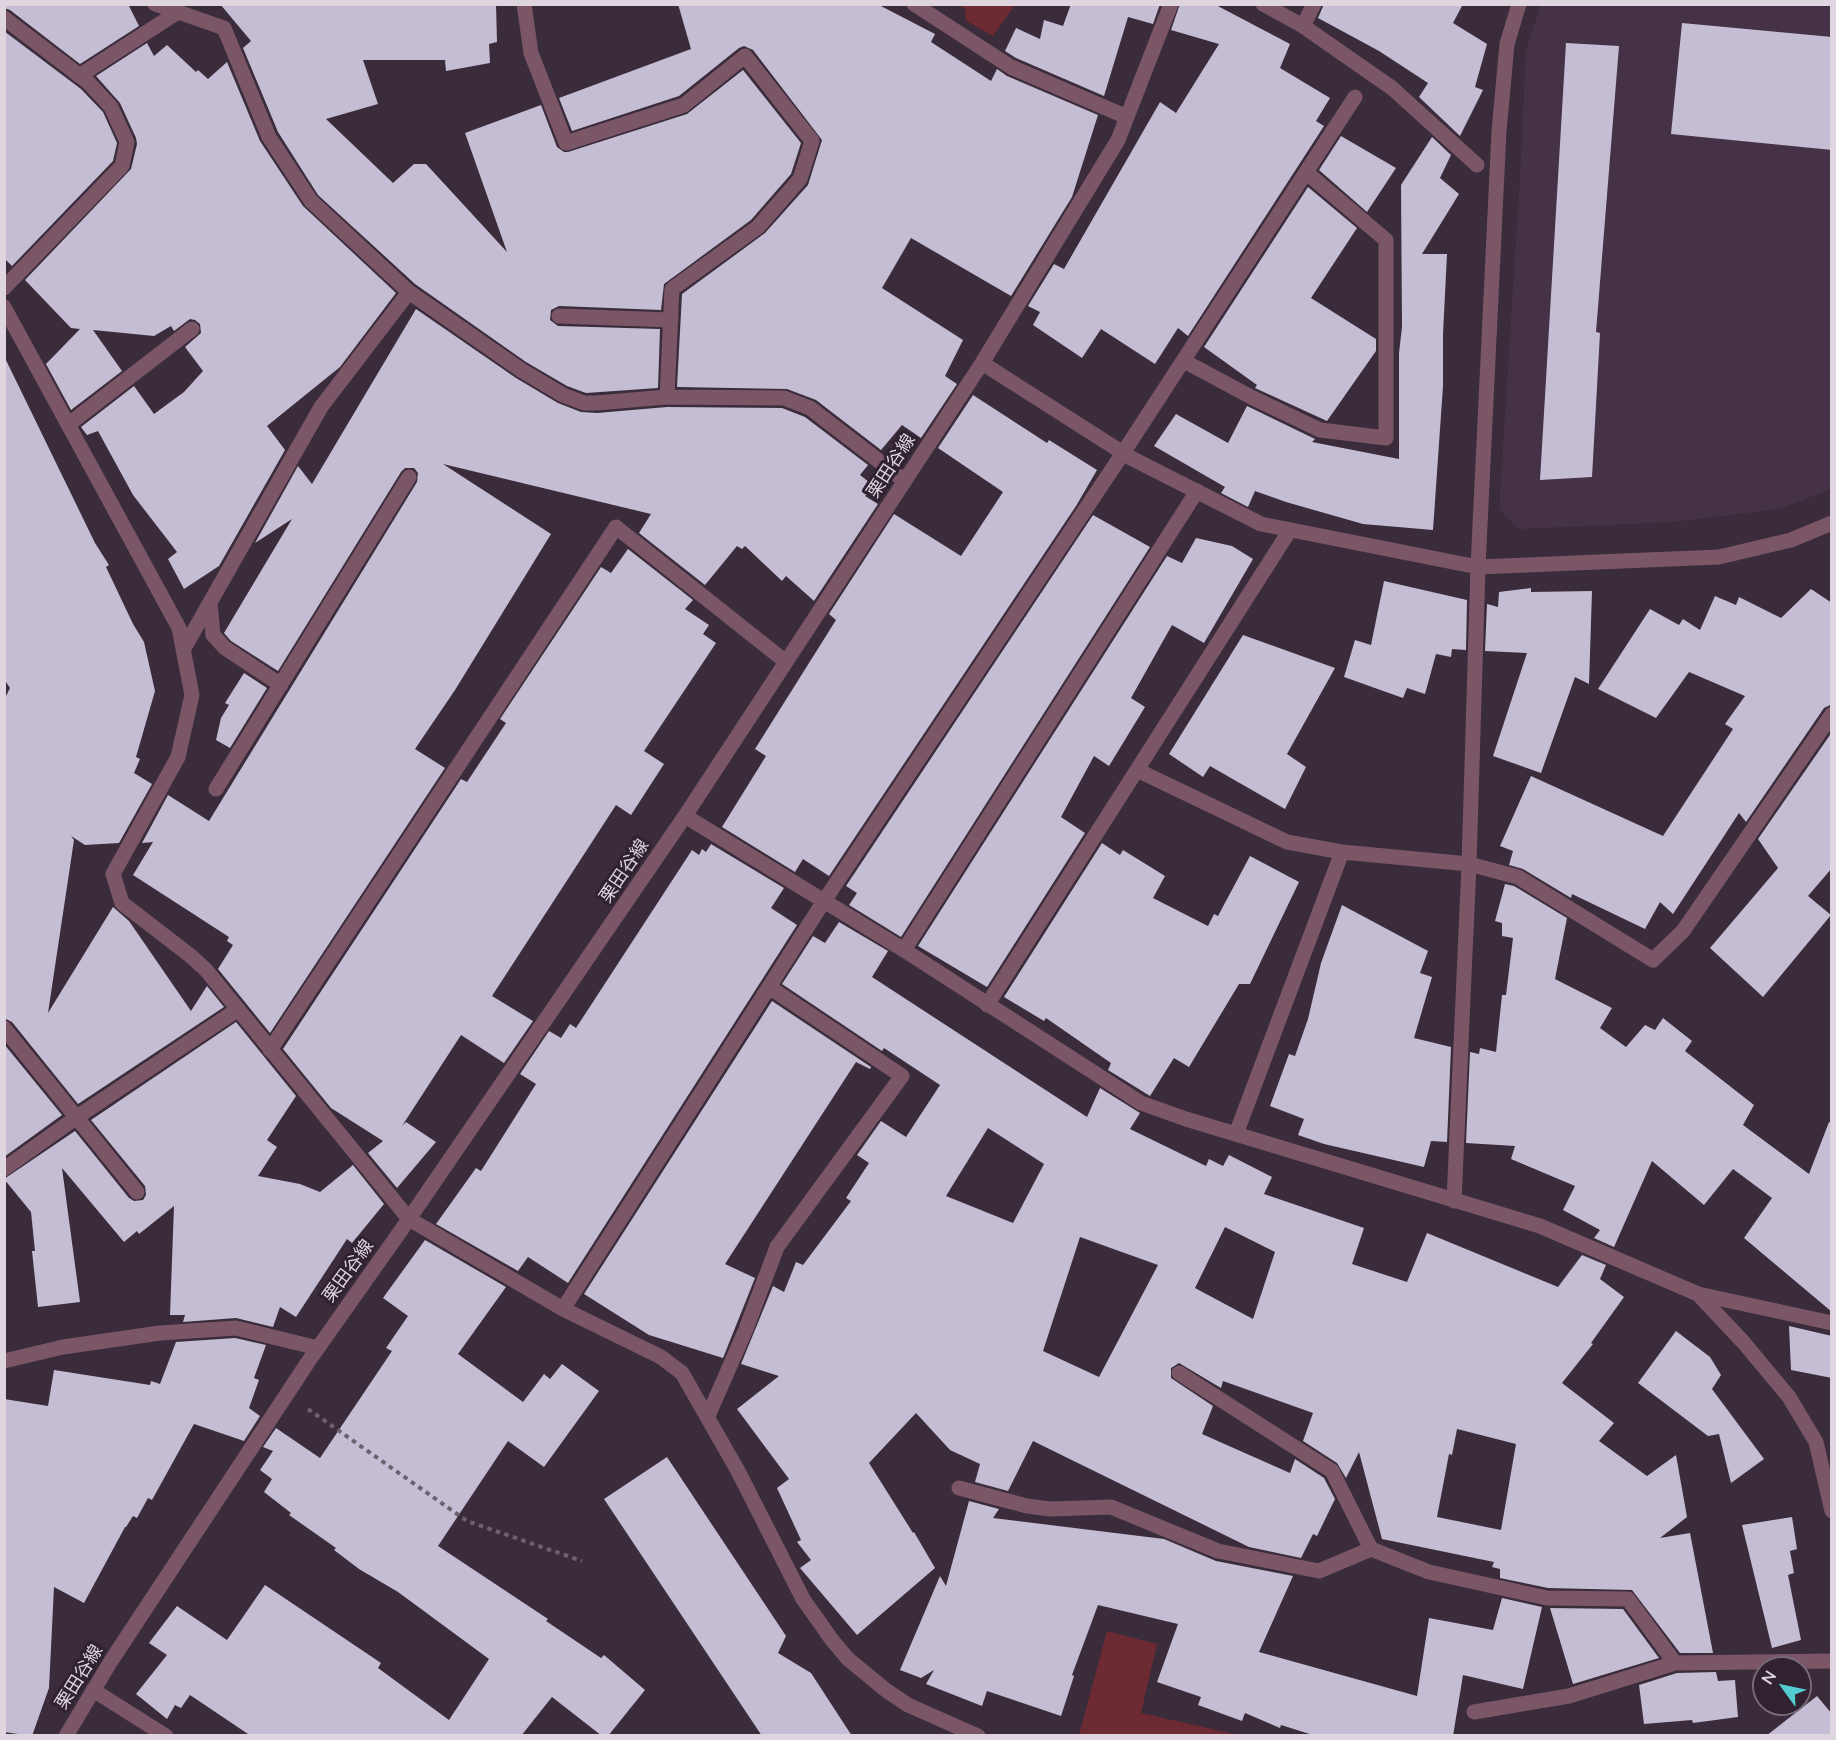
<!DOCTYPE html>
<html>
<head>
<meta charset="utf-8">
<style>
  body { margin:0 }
  #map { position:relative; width:1836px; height:1740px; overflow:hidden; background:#3a2c3b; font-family:Lato,sans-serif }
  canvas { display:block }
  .frame { position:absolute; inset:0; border:6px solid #ded5df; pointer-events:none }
  .north { position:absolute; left:1752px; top:1656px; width:60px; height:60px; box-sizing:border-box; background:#302231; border:2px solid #766a77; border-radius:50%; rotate:303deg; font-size:16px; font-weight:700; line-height:24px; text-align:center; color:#ded5df }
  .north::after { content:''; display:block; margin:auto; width:21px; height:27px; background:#52ccd0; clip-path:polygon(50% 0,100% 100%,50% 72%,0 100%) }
</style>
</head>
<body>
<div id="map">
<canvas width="1836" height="1740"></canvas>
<div class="frame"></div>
<div class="north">N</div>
</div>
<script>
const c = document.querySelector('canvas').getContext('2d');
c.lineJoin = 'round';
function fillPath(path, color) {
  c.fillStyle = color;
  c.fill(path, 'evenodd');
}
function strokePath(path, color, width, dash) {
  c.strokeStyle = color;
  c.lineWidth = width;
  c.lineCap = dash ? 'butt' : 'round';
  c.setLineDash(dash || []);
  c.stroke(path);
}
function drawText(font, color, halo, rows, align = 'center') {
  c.font = font + ' Lato,"Noto Sans JP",sans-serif';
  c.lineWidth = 6;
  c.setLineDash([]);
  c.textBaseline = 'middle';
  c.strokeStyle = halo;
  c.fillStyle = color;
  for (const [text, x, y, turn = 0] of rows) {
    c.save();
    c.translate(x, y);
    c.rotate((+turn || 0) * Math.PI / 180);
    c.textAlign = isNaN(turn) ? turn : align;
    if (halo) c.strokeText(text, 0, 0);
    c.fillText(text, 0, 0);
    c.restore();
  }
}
fillPath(new Path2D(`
  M1541 5H1831V489L1780 509 1673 522 1519 529 1499 510 1520 178 1526 50Z`), '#453246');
fillPath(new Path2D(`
  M958 5H1015L993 36 966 21 965 9Z
  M1107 1631 1157 1644 1141 1713 1239 1735H1079Z`), '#6c2a32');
fillPath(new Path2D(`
  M4 4H128L139 26 80 64 10 10 4 8Z
  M220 4H496L497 42 489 44 490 63 446 71 445 60H363L378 104 326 119 393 183 414 164H426L507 252 465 133 541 105 557 147 564 152H568L687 114 743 70 801 143 791 174 751 220 664 284 661 310 559 306 551 310 550 320 558 326 660 329 658 388 586 393 567 386 526 362 415 284 318 195 278 132 243 48 251 41Z
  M678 4H877L935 34 931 42 991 81 997 69 1007 76 1098 115 1072 197 1011 296 911 238 882 288 963 340 945 376 957 384 921 438 902 425 881 450 816 400 787 389 677 387 682 294 765 233 808 185 822 140 753 50 744 46 739 48 679 96 572 131 559 98 691 49Z
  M1071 4H1160L1153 24 1128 17 1104 96 1016 58 1005 51 1016 28 1040 39 1044 20 1063 26Z
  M1180 4H1214L1290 44 1280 68 1330 98 1316 121 1324 126 1188 336 1178 328 1155 364 1101 329 1082 358 1033 325 1040 312 1028 306 1054 264 1064 269 1160 102 1176 113 1219 44 1171 30Z
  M1324 4H1463L1453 23 1487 44 1475 87 1483 90 1460 136 1419 97 1428 83 1379 51 1318 18Z
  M1682 23 1832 37V150L1671 134Z
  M4 31 81 89 103 112 117 143 113 161 12 266 4 258Z
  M147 43 154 56 167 45 196 72 198 70 208 79 227 62 260 141 303 206 396 293 340 367 267 426 285 450 219 566 184 589 168 559 177 552 133 495 98 431 87 435 81 427 134 386 154 414 184 392 203 371 185 347 201 333 200 324 195 320 190 319 174 331 171 326 154 336 93 330 122 371 71 410 46 364 80 329 71 328 25 280 131 169 137 144 136 138 120 103 96 76Z
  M1566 43 1619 46 1596 332 1600 333 1592 477 1540 480Z
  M1341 136 1396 168 1367 212 1319 170Z
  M1432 137 1451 155 1440 178 1459 194 1422 254H1447L1443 334V386L1433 530 1363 524 1286 502 1255 491 1248 507 1221 493 1225 487 1154 446 1176 414 1228 443 1247 406 1315 439 1312 442 1399 459V353L1402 327 1401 185Z
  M1308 187 1357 228 1311 298 1376 339V351L1327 421 1255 388 1257 385 1204 347Z
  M416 309 516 378 558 403 581 412 597 413 667 407 782 408 805 417 868 465 860 475 874 486 865 496 878 504 814 601 786 576 782 581 745 546 742 549 737 546 705 585 639 533 651 514 443 464 551 534 455 690 415 749 445 768 270 1033 218 969 233 945 227 941 229 937 133 875 153 842 142 843 168 795 209 821 417 482 418 473 414 468H405L401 472 278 671 231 641 224 633 292 519 255 543 298 466 312 484Z
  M4 356 95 543 109 565 106 567 133 624 144 642 155 691 136 757 140 759 134 773 152 784 119 843 85 845 71 836 74 840 48 1013 113 907 129 921 191 1011 207 986 224 1007 78 1104 12 1022 4 1018V700L10 688 4 679Z
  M973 395 1047 443 1049 440 1097 470 1076 506 829 876 803 859 795 872 722 827 766 756 755 749 836 620 829 614 894 514 961 556 1003 492 938 448Z
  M1093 515 1150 547 901 937 849 905 857 893 846 886Z
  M1196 538 1232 546 1253 559 1204 643 1172 625 1131 698 1145 707 1109 766 1094 756 1061 817 1085 833 987 987 918 946 1167 556 1182 563Z
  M628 549 693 600 685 609 709 625 703 634 716 643 644 751 664 764 631 815 616 805 492 996 533 1021 504 1063 461 1035 402 1126 406 1122 436 1142 397 1188 368 1153 383 1141 331 1108 283 1049 461 779 467 782 506 723 500 719 601 567 611 573Z
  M1384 581 1467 600 1466 650 1452 649 1451 657 1436 654 1425 694 1407 688 1403 698 1344 677 1355 640 1371 645Z
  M1531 588V592L1592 591 1589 684 1575 677 1541 773 1493 756 1527 653 1485 651 1487 604 1498 607 1499 592Z
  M1811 589 1832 603V704L1824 708 1746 822 1739 813 1673 914 1660 902 1645 929 1572 894 1571 898 1523 869 1509 865 1513 851 1500 846 1531 776 1663 836 1733 729 1725 724 1745 696 1689 672 1656 718 1598 689 1650 609 1679 625 1683 619 1700 630 1715 596 1736 605 1739 597 1781 618Z
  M1243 635 1335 668 1287 754 1306 767 1285 809 1210 766 1203 777 1169 754Z
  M244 673 267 688 230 748 216 740 221 718 229 705 225 703Z
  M1832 732V868L1808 896 1831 915 1763 997 1710 948 1778 868 1758 839Z
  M1102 843 1120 855 1123 850 1165 876 1153 898 1208 926 1214 914 1218 916 1250 856 1299 882 1250 984H1239L1189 1067 1174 1058 1150 1096 1108 1070 1111 1063 1046 1018 1044 1021 1004 997Z
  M711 844 784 888 771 908 797 925 568 1283 528 1257 518 1271 436 1224 476 1168 481 1171 536 1084 520 1074 549 1031 561 1038 570 1024 576 1028 692 850 699 855 702 849 706 852Z
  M1505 884 1514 886 1567 918 1555 979 1612 1008 1600 1028 1626 1047 1645 1025 1655 1030 1663 1018 1692 1041 1685 1051 1754 1105 1743 1125 1809 1174 1829 1122 1832 1123V1312L1744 1238 1772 1198 1733 1169 1704 1205 1652 1161 1614 1247 1594 1238 1600 1230 1563 1210 1575 1186 1511 1159 1515 1146 1466 1143 1470 1052 1479 1054 1480 1048 1496 1052 1502 995H1506L1513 938 1502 936V923L1495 921Z
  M1342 905 1428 951 1420 973 1432 977 1414 1038 1451 1047 1447 1142 1431 1141 1424 1167 1324 1144 1298 1135 1304 1119 1270 1106 1289 1054 1295 1056 1308 1019 1321 963Z
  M839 922 888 951 872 977 1087 1117 1100 1088 1140 1113 1130 1129 1206 1166 1209 1159 1223 1166 1229 1155 1272 1177 1264 1194 1364 1228 1352 1264 1407 1282 1427 1233 1558 1287 1582 1255 1606 1265 1600 1279 1624 1297 1591 1343 1593 1344 1562 1383 1614 1423 1599 1441 1647 1476 1676 1455 1687 1517 1660 1538 1690 1533 1713 1653H1680L1632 1590 1548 1588 1500 1578V1569L1492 1567 1494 1562 1382 1539 1359 1452 1346 1478 1337 1463 1303 1441 1313 1413 1223 1381 1221 1388 1179 1363 1171 1368V1378L1213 1406 1202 1434 1290 1473 1295 1459 1324 1478 1335 1499 1317 1536 1313 1534 1301 1558 1249 1547 1033 1441 1008 1491 975 1482 980 1464 950 1450 916 1413 869 1463 913 1533 914 1532 935 1568 857 1635 800 1568 811 1560 797 1542 801 1540 777 1488 789 1479 737 1409 779 1376 741 1364 773 1286 784 1292 796 1262 803 1265 851 1201 846 1198 869 1163 857 1155 881 1121 906 1137 940 1085 884 1048 882 1051 782 984 813 936 825 943ZM988 1128 1044 1164 1013 1223 946 1196ZM1225 1227 1275 1252 1253 1319 1195 1288ZM1080 1237 1158 1265 1099 1377 1043 1351ZM1457 1429 1516 1444 1501 1530 1437 1517 1449 1454 1452 1455Z
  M772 1001 871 1067 870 1069 856 1062 725 1264 755 1278 723 1358 649 1335 584 1294Z
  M236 1022 296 1096 267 1140 277 1147 258 1176 300 1184 320 1192 353 1165 384 1204 352 1243 347 1239 296 1317 280 1307 273 1327 236 1318 183 1322 185 1315H170L174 1206 139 1234 137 1231 124 1242 62 1168 80 1302 38 1307 32 1251H35L31 1212 4 1179 75 1131 129 1198 134 1201 143 1200 146 1195 145 1186 91 1120Z
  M4 1044 62 1115 4 1157Z
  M425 1240 506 1287 458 1354 523 1402 544 1374 550 1379 562 1364 599 1391 544 1467 508 1441 438 1546 548 1619 546 1621 601 1658 604 1655 645 1690 608 1736H602L552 1697 521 1736H251L190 1695 181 1708 175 1705 167 1719 136 1694 167 1655 149 1643 177 1606 227 1640 265 1585 381 1663 378 1668 449 1720 489 1659 398 1592 359 1569 334 1550 336 1548 289 1515 291 1513 264 1492 272 1479 260 1470 273 1451 263 1447 276 1428 320 1458 392 1351 386 1348 408 1316 383 1298Z
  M1789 1326 1832 1336V1378L1791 1370Z
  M1676 1331 1710 1357 1721 1375 1712 1389 1764 1459 1731 1483 1719 1434 1708 1436 1638 1383Z
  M235 1338 266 1345 254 1378 259 1380 249 1408 260 1416 244 1441 194 1424 152 1500 148 1498 137 1518 133 1516 126 1527H125L84 1603 54 1587 49 1688 32 1736 4 1732V1399L48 1406 54 1370 150 1385 151 1381 160 1384 176 1342Z
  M667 1457 786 1636 778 1653 811 1673 852 1736H762L604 1499Z
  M969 1501 999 1509 993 1518 1164 1539 1216 1561 1293 1576 1259 1652 1417 1696 1429 1618 1493 1630 1502 1598 1542 1607 1523 1689 1463 1675 1453 1736H1316L1281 1725 1280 1728 1245 1713 1242 1721 1198 1705 1201 1697 1157 1682 1178 1624 1098 1605 1072 1675 1074 1676 1061 1716 987 1691 982 1706 926 1684 934 1670 921 1678 900 1670 940 1576 946 1586Z
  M1792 1517 1797 1549 1790 1551 1794 1573 1788 1575 1801 1640 1772 1648 1742 1525Z
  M1550 1608 1623 1609 1659 1658 1573 1684Z
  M1716 1672 1718 1681 1735 1680 1738 1717 1693 1723 1692 1720 1644 1724 1639 1685 1677 1673Z
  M1817 1696 1832 1714V1736H1766Z`), '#c4bdd4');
strokePath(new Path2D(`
  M308 1409 467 1521 582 1561`), '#6d616e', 4, [4.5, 4.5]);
strokePath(new Path2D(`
  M155 4 224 28 269 137 311 201 409 292 521 370 563 395 584 403H596L667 397 784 398 810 408 905 481
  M524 4 531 53 566 143 684 105 745 56 812 141 800 179 758 227 672 289 667 397
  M914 4 1011 67 1127 117
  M1263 4 1303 26 1392 88 1477 165
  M4 18 88 82 111 107 127 142 122 166 4 288
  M1303 26 1314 4
  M79 76 178 12
  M4 307 179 628 192 695 178 757 113 874 122 903 192 957 206 970 409 1219 563 1309 661 1357 682 1373 738 1471 803 1599 832 1640 848 1659 887 1691 908 1705 978 1736
  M559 316 671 320
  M1184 361 1253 398 1320 430 1386 438V240L1307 173
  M982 363 1131 458 1261 524 1478 567 1719 557 1791 540 1832 523
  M69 424 192 329
  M210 603 213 635 225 648 281 685
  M183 650 321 407 409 292
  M1137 770 1287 842 1342 852 1469 864 1518 877 1653 960 1683 931 1832 714
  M216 789 409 477
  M685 816 904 950 1141 1103 1186 1119 1540 1226 1698 1294 1744 1343 1789 1397 1816 1442 1832 1511
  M904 950 1197 491
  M987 1005 1290 530
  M4 1028 137 1192
  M270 1050 616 527 786 662
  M1236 1134 1342 852
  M4 1169 77 1117 237 1010
  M1454 1201 1469 864 1478 567 1499 131 1507 44 1519 4
  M1698 1294 1832 1323
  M563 1309 824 901 1123 453 1355 97
  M4 1361 63 1347 160 1333 236 1328 318 1348
  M1179 1373 1332 1471 1371 1549
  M708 1416 746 1329 777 1247 902 1076 769 987
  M959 1488 1027 1506 1050 1509 1111 1507 1218 1551 1319 1571 1371 1549 1429 1572 1547 1598 1628 1599 1675 1663
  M93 1690 166 1736
  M1474 1712 1569 1696 1675 1663 1832 1661
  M66 1736 111 1661 308 1362 409 1219 685 816 982 363 1118 140 1171 4`), '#7b5667', 15);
drawText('18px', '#ded5df', '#302231', [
  ["栗田谷線",891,466,-57],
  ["栗田谷線",624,871,-56],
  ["栗田谷線",348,1271,-54],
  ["栗田谷線",79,1677,-58]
]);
</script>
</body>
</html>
